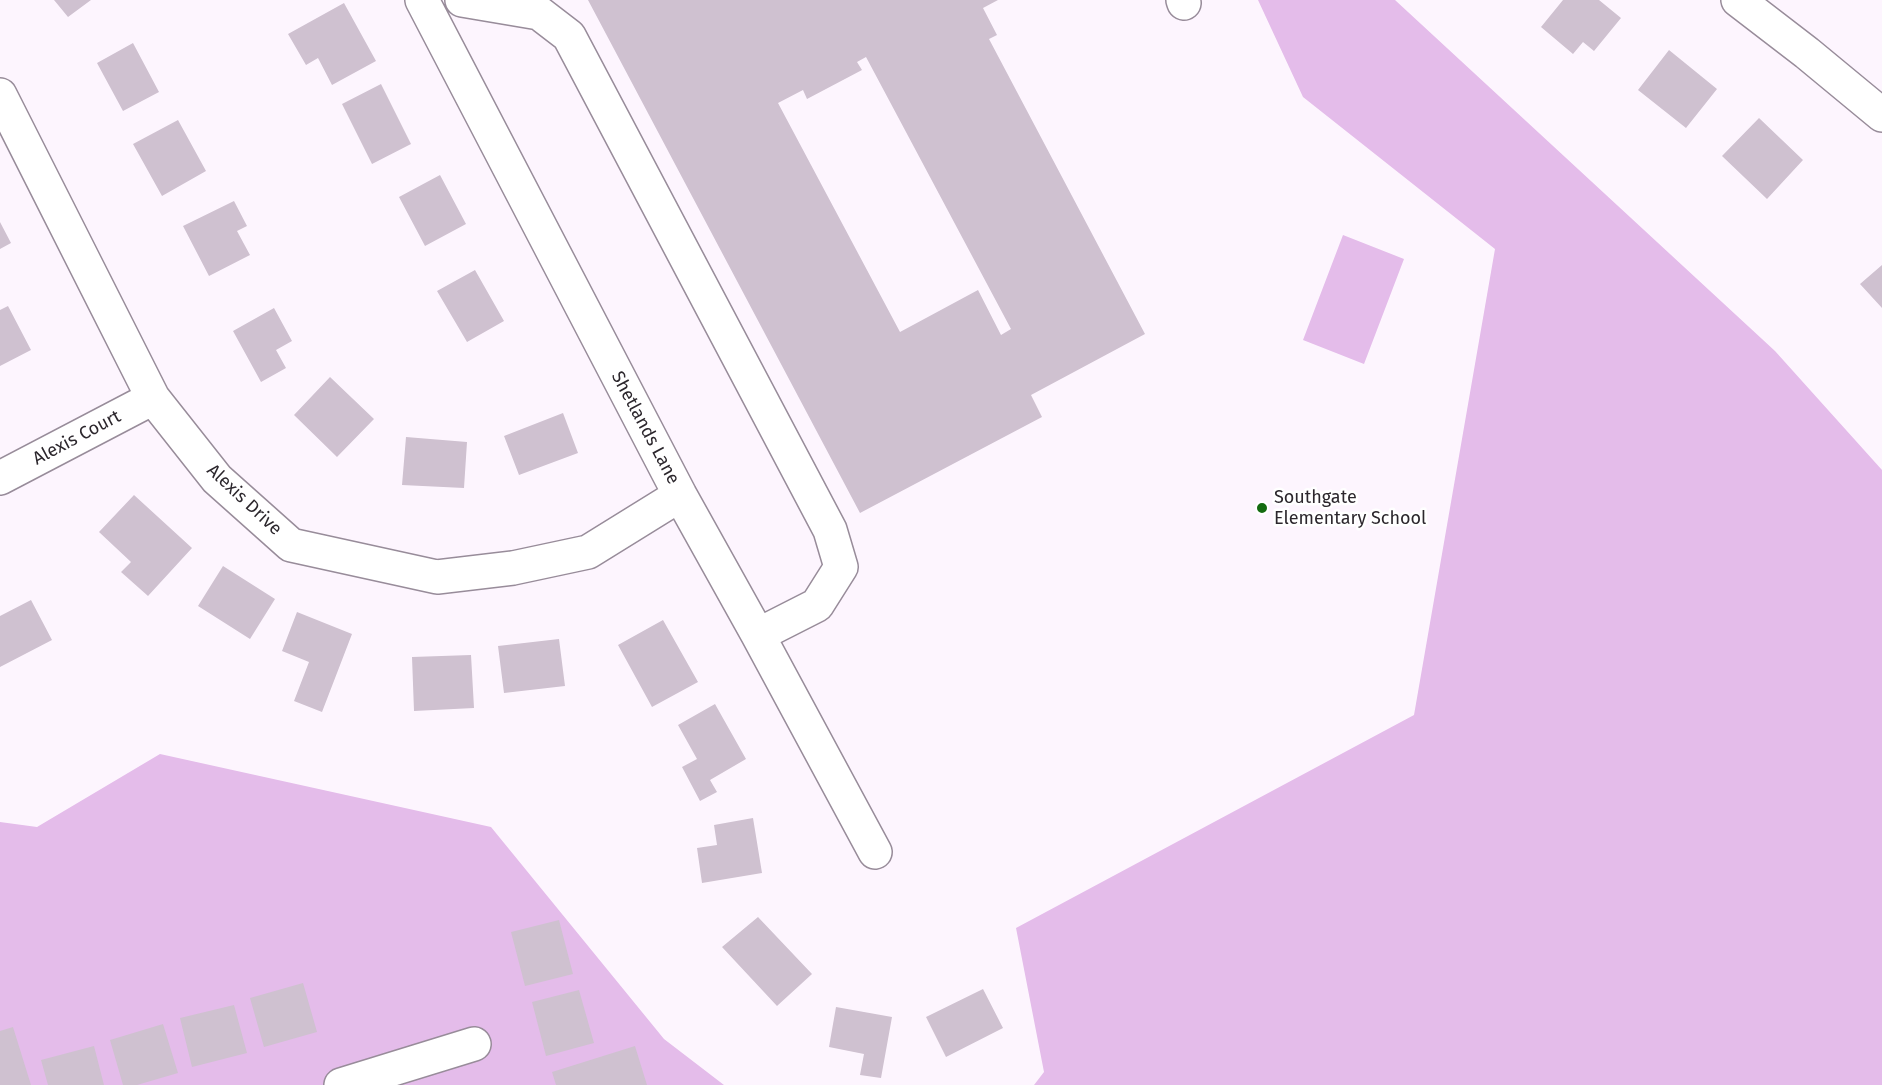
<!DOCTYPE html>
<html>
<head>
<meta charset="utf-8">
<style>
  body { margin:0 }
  canvas { display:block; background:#fdf5fe }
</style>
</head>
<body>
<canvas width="1882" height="1085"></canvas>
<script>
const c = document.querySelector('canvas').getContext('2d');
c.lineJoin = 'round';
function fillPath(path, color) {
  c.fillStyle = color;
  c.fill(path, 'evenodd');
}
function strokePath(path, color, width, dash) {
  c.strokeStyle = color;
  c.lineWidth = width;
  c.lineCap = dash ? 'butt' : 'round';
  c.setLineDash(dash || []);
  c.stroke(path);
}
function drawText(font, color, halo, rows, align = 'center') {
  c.font = font + ' "Fira Sans",sans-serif';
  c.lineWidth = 5;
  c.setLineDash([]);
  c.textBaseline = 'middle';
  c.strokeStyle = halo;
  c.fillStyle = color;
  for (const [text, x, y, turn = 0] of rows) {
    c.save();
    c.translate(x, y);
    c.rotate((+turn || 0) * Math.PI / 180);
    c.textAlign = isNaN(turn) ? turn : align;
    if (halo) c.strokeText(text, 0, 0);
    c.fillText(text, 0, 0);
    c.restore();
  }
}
fillPath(new Path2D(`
  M1258 0H1395L1775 351 1882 470V1085H1034L1044 1072 1016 928 1414 715 1495 249 1303 97Z
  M1343 235 1404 259 1364 364 1303 340Z
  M160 754 491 827 664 1039 724 1085H0V822L37 827Z`), '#e4bcea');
fillPath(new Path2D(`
  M54 0H91L68 17Z
  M588 0H998L983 8 997 35 989 39 1145 334 1031 395 1042 417 860 513ZM866 57 1011 329 1001 335 978 290 900 332 778 103 803 90 807 99 862 70 857 62Z
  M1563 0H1599L1621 18 1594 51 1583 42 1573 54 1541 27Z
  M344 3 376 61 332 85 318 58 306 65 288 34Z
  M133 43 159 92 123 111 97 63Z
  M1669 50 1717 89 1686 128 1638 90Z
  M381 84 411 144 372 164 342 104Z
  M1759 118 1803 160 1767 199 1722 156Z
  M178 120 206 171 162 196 133 144Z
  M440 175 466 224 425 246 399 197Z
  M234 201 247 226 237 231 250 255 209 276 183 226Z
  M0 222 11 243 0 249Z
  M1882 265V308L1860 284Z
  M475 270 504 321 467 342 437 291Z
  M8 306 31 350 0 366V310Z
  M274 308 292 341 276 350 286 368 261 382 233 331Z
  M330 377 374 419 337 457 294 415Z
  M563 413 578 453 519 475 504 436Z
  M406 437 467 442 464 488 402 485Z
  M134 495 192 548 148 596 121 572 131 562 99 532Z
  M223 566 275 599 250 639 198 606Z
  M31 600 52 640 0 667V616Z
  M297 612 352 634 322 712 294 701 309 662 282 651Z
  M663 620 698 682 652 707 618 645Z
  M559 639 565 686 504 693 498 646Z
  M471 655 474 708 414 711 412 657Z
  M715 704 746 759 710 780 717 792 700 801 682 767 697 759 678 725Z
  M753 818 762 873 702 883 697 848 717 845 714 825Z
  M758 917 812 974 777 1006 722 947Z
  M559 920 573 974 525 986 511 932Z
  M303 983 317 1032 264 1047 250 998Z
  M983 989 1003 1028 946 1057 926 1017Z
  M579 990 594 1043 546 1056 532 1002Z
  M234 1005 247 1053 192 1067 180 1018Z
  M836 1007 892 1017 881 1078 860 1075 864 1054 829 1047Z
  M163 1024 178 1073 137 1085H123L110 1040Z
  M13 1027 31 1085H0V1031Z
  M94 1046 104 1085H48L41 1060Z
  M635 1046 647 1085H556L552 1072Z`), '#cfc1d0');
const minor = new Path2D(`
  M422 0 680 495 758 635 875 852
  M462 0 539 13 569 36 830 530 841 567 817 605 758 635
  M1183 0 1184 3
  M1738 0 1807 53 1882 115
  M0 95 153 398 217 479 291 545 437 577 513 568 588 552 680 495
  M0 478 153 398
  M341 1085 474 1044`);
strokePath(minor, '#988c9a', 36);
strokePath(minor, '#fff', 33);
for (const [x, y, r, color] of [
  [1262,508,6,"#146a10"]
]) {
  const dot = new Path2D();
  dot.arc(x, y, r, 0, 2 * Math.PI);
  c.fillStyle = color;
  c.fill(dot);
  strokePath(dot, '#fff', 2);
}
drawText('18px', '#2c272d', '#fff', [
  ["Shetlands Lane",645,428,62],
  ["Alexis Court",77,438,-28],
  ["Alexis Drive",244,500,43]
]);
drawText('18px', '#2c272d', '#fff', [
  ["Southgate",1274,498],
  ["Elementary School",1274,519]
], 'left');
</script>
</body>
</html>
